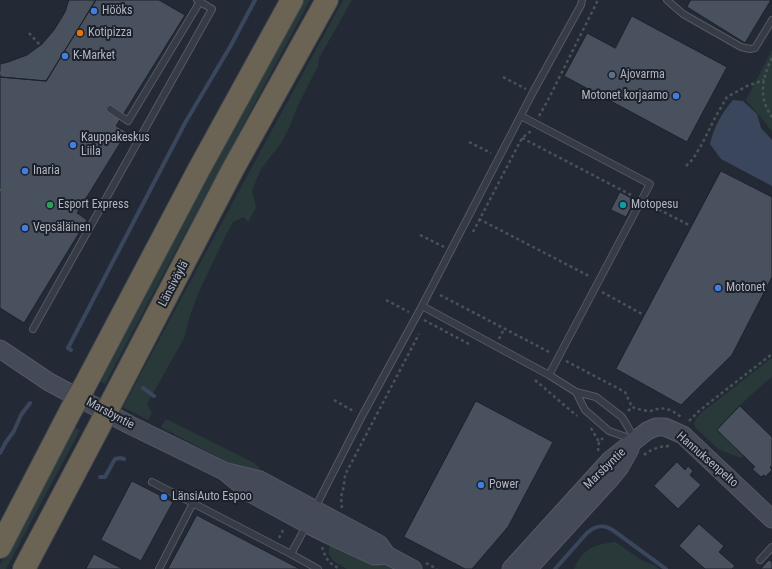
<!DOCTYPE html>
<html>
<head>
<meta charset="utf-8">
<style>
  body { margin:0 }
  canvas { display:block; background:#232935 }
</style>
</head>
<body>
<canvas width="772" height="569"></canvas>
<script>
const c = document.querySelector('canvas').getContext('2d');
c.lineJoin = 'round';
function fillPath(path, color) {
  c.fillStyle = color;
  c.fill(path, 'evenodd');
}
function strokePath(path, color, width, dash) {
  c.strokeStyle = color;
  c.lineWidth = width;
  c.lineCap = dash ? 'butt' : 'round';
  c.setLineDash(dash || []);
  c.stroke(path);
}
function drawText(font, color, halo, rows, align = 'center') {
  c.font = font + ' "Roboto Condensed",sans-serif';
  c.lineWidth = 4;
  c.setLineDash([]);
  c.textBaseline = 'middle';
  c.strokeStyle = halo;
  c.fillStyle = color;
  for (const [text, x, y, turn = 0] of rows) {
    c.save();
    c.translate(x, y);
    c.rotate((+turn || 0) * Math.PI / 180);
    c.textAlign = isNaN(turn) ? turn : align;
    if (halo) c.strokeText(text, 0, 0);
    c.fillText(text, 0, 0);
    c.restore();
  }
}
fillPath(new Path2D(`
  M302 0H310L158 284 105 384 97 380Z
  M343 0H352L319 58 318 66 298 105 289 128 281 143 261 169 252 190 256 208 248 222 244 217 233 222 226 235 200 289 190 315 184 338 147 404 152 413 148 420 123 407 241 187Z
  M772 50V131L746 100Z
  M772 358V377C752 392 735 411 717 430L744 456 741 458 718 449 696 428 694 424 696 419 701 413Z
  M166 419 254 463 260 468 259 473 231 464 161 427Z
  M73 427 80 430 6 569H0V565Z
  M332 541 362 557 392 566 398 569H347L335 562 332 559 329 554V550L330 545Z
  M615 542 643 561 654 565 659 569H574C578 558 587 548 599 545 604 543 610 543 615 542Z`), '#29393a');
fillPath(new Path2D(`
  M733 100 743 101 757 114 761 128 772 140V186L721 159 710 144C714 127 721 114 733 100Z`), '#3a465c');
strokePath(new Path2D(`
  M71 350 68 348 185 123 230 47 255 0
  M143 388 154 396
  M0 453 6 442 14 431 21 415 30 403
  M100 477H105L115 459 120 458 124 459
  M555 569 587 533C596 525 604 524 614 531L666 569`), '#3a465c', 4);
const building = new Path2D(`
  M69 0H96L46 81 0 77V64L8 62 27 55 42 44 54 30 65 12Z
  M96 0H159L185 15 116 126 127 132 77 213 87 220 24 323 0 308V77L46 81Z
  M691 0H771L745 43 687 7Z
  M632 16 727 67 687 142 564 76 587 33 615 48Z
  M721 171 772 197V277L732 355 681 405 616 369Z
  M620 192 635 200 626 217 611 210Z
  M476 401 553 442 508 527 472 569H465L404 537Z
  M740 406 772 437V466L770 467 772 470 765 477 764 475 761 477 752 469 755 467 717 430Z
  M677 462 685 470 688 466 693 471 690 475 701 485 678 509 654 486Z
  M132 481 173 502 141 561 101 540Z
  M197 515 202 518 300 569H168Z
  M699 524 724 546 719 552 735 566 732 569H705L679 546Z
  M94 554 107 561 123 569H86Z
  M769 560 772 562V569H761Z`);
fillPath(building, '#49505e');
strokePath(building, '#1d222c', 1);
const lane = new Path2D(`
  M667 0 683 14 741 47 750 49 755 48 772 20
  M110 109 128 121 201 0
  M521 116 650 184 549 375
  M422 306 549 375 576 392 596 397 622 417 635 439
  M33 329 212 9 197 0
  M576 392 585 410 609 431 632 439
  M152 482 291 554 306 526
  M315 508 362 416 422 306 533 92 581 5 582 0
  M291 554 318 569
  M760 560 772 547
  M159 569 193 503`);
const secondary = new Path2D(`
  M0 349 49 382 130 425 224 471 252 494 307 524 329 535 374 556 387 555
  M227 472 260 480 379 544 387 555 413 569
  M511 569 610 460 647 431 656 427H665L683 435 772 519
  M528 569 611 478 620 467 630 449`);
const highway = new Path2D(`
  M84 387 198 171 292 0
  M112 401 233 169 327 0
  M0 547 71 410
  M24 569 100 425`);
strokePath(lane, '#545963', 8);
strokePath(secondary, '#545963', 19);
strokePath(highway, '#414650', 24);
strokePath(new Path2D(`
  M29 33 50 56
  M772 58C762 78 758 98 772 117
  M40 71 41 81
  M0 73 40 71 86 0
  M503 77 526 89
  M539 116 548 100 598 0
  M522 138 633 196
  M469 142 491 153
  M686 166 693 159 702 144 716 116 727 97 747 86 764 80
  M0 190 20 189
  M648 204 689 225
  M479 219 591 277
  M473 232 522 138 531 131
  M420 235 444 247
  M602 292 642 314
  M440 295 551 353
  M386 300 409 312
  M424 320 469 344
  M499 339 504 329
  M566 361 625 392 632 407
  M535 380 577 416
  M334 400 355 412
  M628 411 632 407C638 409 645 411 651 411 653 410 655 409 657 409 667 407 673 411 681 417
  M689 421 700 410 772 354
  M591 428 599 442
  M598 451 599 442 603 438
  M644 455C651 449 660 446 670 446
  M342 508 341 497 344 486 345 475 419 334
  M279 538 284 528
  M322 547C326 560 329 563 340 569
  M426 563 437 569`), '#465458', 2.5, [3, 3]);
strokePath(lane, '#363b46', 6);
strokePath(secondary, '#454a58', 17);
strokePath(highway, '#6b6454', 22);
const highwayBridge = new Path2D(`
  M71 410 84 387
  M100 425 112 401`);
strokePath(highwayBridge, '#414650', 24, []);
strokePath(highwayBridge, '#6b6454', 22);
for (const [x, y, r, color] of [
  [94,11,4,"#3f7fe0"],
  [80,33,4,"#e8710a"],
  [65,56,4,"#3f7fe0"],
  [612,75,4,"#5c6f8a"],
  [676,96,4,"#3f7fe0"],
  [73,145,4,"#3f7fe0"],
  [25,171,4,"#3f7fe0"],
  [50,205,4,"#2e9e5b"],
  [623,205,4,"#0f9aa8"],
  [25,228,4,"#3f7fe0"],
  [718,288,4,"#3f7fe0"],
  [481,485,4,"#3f7fe0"],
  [164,497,4,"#3f7fe0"]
]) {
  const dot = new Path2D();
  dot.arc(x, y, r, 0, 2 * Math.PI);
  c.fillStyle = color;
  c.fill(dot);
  strokePath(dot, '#1b202a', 1.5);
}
drawText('12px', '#b1b6c2', '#1b202a', [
  ["Hööks",102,11],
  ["Kotipizza",88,33],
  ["K-Market",73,56],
  ["Ajovarma",620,75],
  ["Motonet korjaamo",668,96,"right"],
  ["Kauppakeskus",81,138],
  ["Liila",81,152],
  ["Inaria",33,171],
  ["Esport Express",58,205],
  ["Motopesu",631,205],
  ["Vepsäläinen",33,228],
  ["Motonet",726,288],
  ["Power",489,485],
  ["LänsiAuto Espoo",172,497]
], 'left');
drawText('12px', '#b1b6c2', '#1b202a', [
  ["Länsiväylä",174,284,-62],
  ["Marsbyntie",110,414,28],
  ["Hannuksenpelto",707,460,41],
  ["Marsbyntie",605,469,-44]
]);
</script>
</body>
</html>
